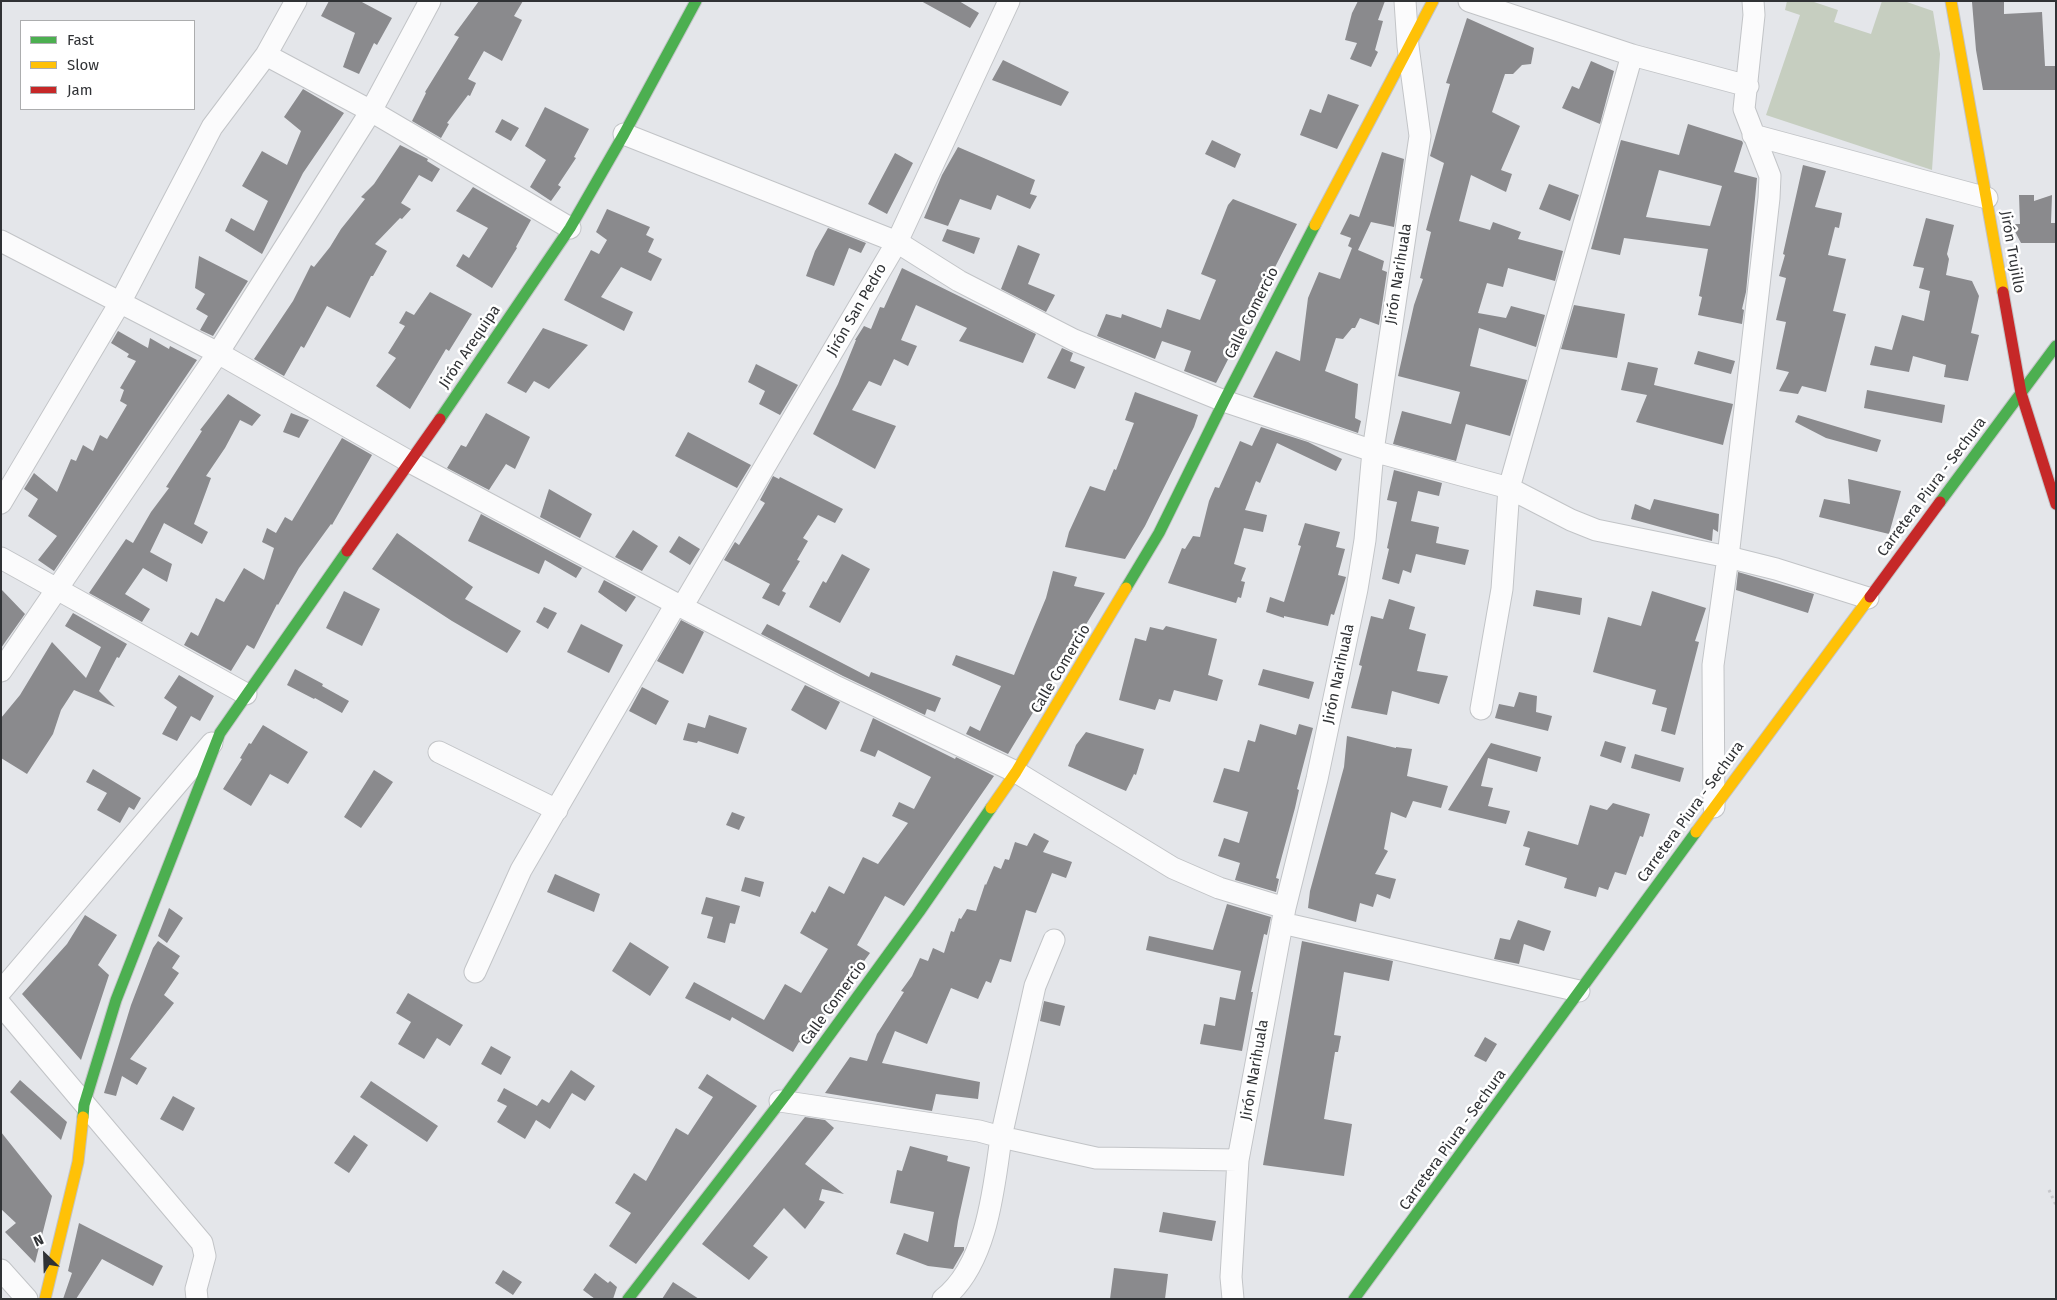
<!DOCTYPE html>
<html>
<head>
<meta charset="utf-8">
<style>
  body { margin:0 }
  #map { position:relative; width:2057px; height:1300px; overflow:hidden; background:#e4e6ea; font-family:"Fira Sans",sans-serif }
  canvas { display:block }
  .frame { position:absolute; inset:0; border:2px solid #303235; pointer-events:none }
  .legend { position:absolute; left:20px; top:20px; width:175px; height:90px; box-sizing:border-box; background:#fff; border:1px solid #acadae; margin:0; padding:6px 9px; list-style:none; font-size:15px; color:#303235 }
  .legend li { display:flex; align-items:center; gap:10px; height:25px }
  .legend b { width:25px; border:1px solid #acadae }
  .north { position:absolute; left:20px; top:1230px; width:50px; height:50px; -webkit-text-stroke:4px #fff; paint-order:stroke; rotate:336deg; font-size:14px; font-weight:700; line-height:20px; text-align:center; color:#303235 }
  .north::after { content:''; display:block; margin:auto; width:18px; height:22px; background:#303235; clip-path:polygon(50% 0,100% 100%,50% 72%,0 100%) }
</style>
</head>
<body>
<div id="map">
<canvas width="2057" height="1300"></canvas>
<div class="frame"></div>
<ul class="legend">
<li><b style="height:6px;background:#4caf50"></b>Fast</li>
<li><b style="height:6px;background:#ffc107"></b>Slow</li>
<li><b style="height:6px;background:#c62828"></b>Jam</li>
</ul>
<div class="north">N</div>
</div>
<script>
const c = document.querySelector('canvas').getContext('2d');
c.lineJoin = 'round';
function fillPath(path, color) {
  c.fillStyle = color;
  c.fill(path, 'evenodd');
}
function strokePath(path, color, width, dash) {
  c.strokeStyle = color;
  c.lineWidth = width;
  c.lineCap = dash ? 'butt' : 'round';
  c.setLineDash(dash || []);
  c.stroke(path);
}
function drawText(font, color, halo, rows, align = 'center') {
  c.font = font + ' "Fira Sans",sans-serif';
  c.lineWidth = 5;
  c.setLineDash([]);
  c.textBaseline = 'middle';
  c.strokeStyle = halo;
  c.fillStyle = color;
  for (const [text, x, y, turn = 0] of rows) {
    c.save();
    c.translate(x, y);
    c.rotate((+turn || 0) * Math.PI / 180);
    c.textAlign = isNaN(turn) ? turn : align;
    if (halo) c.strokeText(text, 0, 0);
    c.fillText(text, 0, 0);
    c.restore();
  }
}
fillPath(new Path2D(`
  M1787 1H1811L1838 10 1834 22 1871 34 1882 1H1904L1933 11 1940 54 1932 170 1766 115 1800 15 1785 10Z`), '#c6cec0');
fillPath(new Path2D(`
  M329 1H360L392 18 377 45 374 43 359 74 343 67 355 33 321 16Z
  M479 1H523L514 16 522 20 502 61 484 51 468 79 476 83 470 96 468 95 447 123 449 124 441 138 412 121 426 93 425 92 459 37 454 35Z
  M921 1H959L979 13 970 28Z
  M1358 1H1385L1378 20 1383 21 1375 50 1378 52 1371 67 1350 59 1357 43 1345 40 1352 13Z
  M1984 1H2004V14L2042 12 2045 66H2056V90H1983L1976 50 1972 2Z
  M1467 18 1534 48 1531 64 1522 65 1513 74H1505L1492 112 1520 126 1501 170 1512 174 1506 192 1471 175 1459 221 1490 230 1493 222 1521 232 1518 239 1563 251 1555 281 1508 268 1503 287 1487 283 1478 313 1506 318 1511 306 1545 315 1536 347 1479 328 1470 366 1527 380 1510 436 1466 424 1456 461 1393 444 1402 411 1451 424 1460 392 1398 376 1414 305 1423 279 1420 278 1431 232 1426 230 1444 163 1430 156 1450 84 1446 83Z
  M1003 60 1069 92 1061 106 992 80Z
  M1591 61 1614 71 1600 124 1562 108 1572 86 1579 89Z
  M303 89 344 113 303 173 262 254 225 231 231 218 254 231 268 201 242 186 262 151 287 165 301 131 284 117Z
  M1328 94 1359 105 1337 149 1300 135 1310 109 1321 113Z
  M545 107 589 129 574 157 576 158 558 185 561 187 551 201 530 187 546 160 525 146Z
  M502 119 519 128 511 141 495 132Z
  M1688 124 1742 141 1743 143 1734 172 1757 178 1746 292 1742 309 1744 310 1742 324 1698 315 1702 297 1699 296 1708 249 1624 238 1620 255 1591 249 1621 140 1679 155ZM1659 170 1722 186 1710 226 1646 217Z
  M1212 140 1241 154 1235 168 1205 154Z
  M400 145 428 159 427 161 440 169 432 182 419 175 401 203 411 209 402 219 400 218 375 244 387 251 373 276H371L350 318 327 306 304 348 301 346 284 376 254 359 293 301 311 265 314 267 330 247 341 229 365 199 361 197 374 184Z
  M958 147 1035 180 1030 194 1037 196 1030 209 997 195 991 210 960 199 948 226 924 218 942 175Z
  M1382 152 1404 159 1394 227 1371 222 1358 250 1384 261 1382 270 1387 272 1379 325 1360 318 1355 328H1352L1343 339 1336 338 1325 371 1358 384 1355 418 1361 421 1358 433 1253 397 1276 351 1300 361 1308 298 1319 272 1340 279 1352 248 1348 246 1351 238 1340 234 1350 214 1359 217Z
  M895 153 913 163 887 214 868 204Z
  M1803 165 1826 171 1815 207 1842 213 1839 228 1835 227 1828 255 1846 259 1833 311 1846 314 1826 392 1802 386 1798 394 1779 391 1789 372 1776 369 1786 322 1776 320 1786 278 1779 276 1785 255 1783 254Z
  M1549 184 1579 195 1570 221 1539 209Z
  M473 187 531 220 516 247 517 248 492 288 456 266 463 254 469 258 488 228 456 211Z
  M2019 195H2034V201L2052 195 2051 223H2056V243H2021L2011 224H2020Z
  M1233 199 1297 224 1216 383 1184 371 1191 351 1162 341 1155 359 1097 336 1106 314 1121 318 1122 314 1161 328 1167 309 1200 320 1216 280 1201 274 1228 205Z
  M607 209 650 227 646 235 654 239 648 252 662 259 651 281 621 267 601 297 633 312 624 331 564 300 591 250 599 254 607 240 596 232Z
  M1926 218 1954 225 1947 254 1949 259 1946 275 1972 281 1979 296 1971 333 1979 335 1968 381 1944 377 1946 365 1913 356 1909 372 1870 365 1875 346 1892 350 1902 315 1924 321 1930 291 1919 288 1924 268 1913 266Z
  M828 228 866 243 861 253 849 248 834 286 806 276 815 251Z
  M947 229 980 238 974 254 942 241Z
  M1018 245 1040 254 1028 284 1055 295 1046 312 1001 289Z
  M199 256 248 281 213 336 200 330 208 316 196 309 205 294 195 288Z
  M902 268 1036 334 1023 363 959 341 967 328 916 305 901 340 917 346 908 366 894 359 881 386 869 381 852 410 896 426 875 469 813 434 838 384 856 340H855L864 326 871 329 880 307 884 308Z
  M430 292 472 314 449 351 446 349 410 409 376 386 396 358 388 353 405 326 399 323 406 311 414 315Z
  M1574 305 1625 314 1617 358 1561 349Z
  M543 328 588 345 549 389 534 381 526 393 507 383Z
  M118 331 148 348 150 338 169 349 170 346 197 360 54 571 38 560 57 536 28 516 38 499 24 489 34 473 57 492 71 459 76 461 83 445 93 451 100 435 107 439 127 405 120 401 124 390 120 388 136 361 127 357 129 354 111 343Z
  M1062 348 1073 353 1070 361 1085 367 1075 389 1047 378Z
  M1698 351 1735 361 1731 374 1694 364Z
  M1628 362 1658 368 1654 385 1733 404 1723 445 1636 422 1647 395 1621 390Z
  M756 364 798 385 780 415 759 404 765 391 748 382Z
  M1867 390 1945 405 1942 423 1864 408Z
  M1135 392 1198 415 1194 427 1145 526 1125 559 1065 547 1069 532 1090 486 1105 491 1114 469 1116 470 1134 423 1125 420Z
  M228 394 261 415 252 426 240 420 225 448 206 476 211 478 194 524 208 532 202 544 164 523 150 552 172 564 167 582 143 568 125 594 150 609 142 622 89 593 126 539 133 543 151 512 169 488 166 487 202 431 200 430Z
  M291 413 309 420 299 438 283 432Z
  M486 413 530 437 515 469 506 464 489 490 447 468 461 445 466 447Z
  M1798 415 1881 440 1877 452 1826 438 1795 422Z
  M1261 427 1308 442 1342 459 1336 471 1277 443 1260 483 1256 481 1245 510 1267 515 1263 532 1244 528 1234 564 1246 568 1241 581 1245 582 1241 598 1238 597 1236 603 1168 583 1182 548 1185 549 1193 536 1200 537 1209 501 1215 487 1219 488 1240 441 1252 446Z
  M688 432 751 465 737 488 675 456Z
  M342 438 372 455 332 525 331 524 299 568 278 605 277 604 254 649 247 645 231 671 184 645 191 632 198 636 216 598 224 602 244 568 264 580 274 548 262 542 267 528 276 533 285 517 292 521Z
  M1394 470 1442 483 1439 496 1418 491 1411 521 1439 527 1436 543 1469 550 1465 565 1416 554 1411 573 1403 570 1399 584 1382 579 1389 549 1387 548 1397 502 1387 500Z
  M773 476 779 479 780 477 843 509 835 523 818 515 803 538 808 541 797 560 800 561 782 591 786 593 779 606 762 598 770 584 724 560 735 542 739 545 757 516 765 503 760 500Z
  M1848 479 1901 491 1889 534 1819 517 1824 499 1850 504Z
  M549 489 592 514 580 538 540 517Z
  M1654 499 1719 514 1718 532 1713 529 1712 541 1631 519 1635 504 1650 510Z
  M481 514 582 568 576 578 545 560 539 574 468 541Z
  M1305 523 1340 532 1336 547 1345 549 1338 575 1346 577 1334 615 1331 614 1328 626 1284 616V618L1266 612 1270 597 1284 602 1301 546 1298 545Z
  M633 530 658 546 642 571 615 557Z
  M397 533 473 587 465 599 521 631 507 653 452 621 372 569Z
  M679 536 700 549 690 565 669 552Z
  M842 554 870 569 840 623 809 607 823 581 826 583Z
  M1053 571 1077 577 1074 586 1105 593 1008 754 966 734 970 726 980 731 1001 686 952 665 956 655 1014 675 1046 598Z
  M1738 572 1814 594 1808 613 1736 590Z
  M604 580 636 597 626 612 598 592Z
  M1 589 25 614 1 648Z
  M1536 590 1582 598 1580 615 1533 606Z
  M344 591 380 609 362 646 326 628Z
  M1652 591 1706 608 1695 641 1699 642 1675 735 1661 731 1667 708 1652 704 1656 690 1593 672 1608 617 1641 626Z
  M1389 599 1415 607 1409 629 1426 634 1417 671 1448 676 1439 704 1392 691 1387 715 1351 708 1362 666 1359 665 1371 616 1383 619Z
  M544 607 557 613 548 629 536 622Z
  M73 613 127 644 119 658 117 657 99 691 115 707 74 690 61 710 53 734 27 774 1 758V718L20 695 52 642 86 678 101 647 65 626Z
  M681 620 704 632 683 674 657 661Z
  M581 624 623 645 609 673 567 652Z
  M767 624 869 677 871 672 941 698 935 712 927 709 925 715 843 676 761 634Z
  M1166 626 1217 639 1208 675 1223 680 1217 701 1174 690 1170 702 1159 699 1155 710 1119 700 1135 638 1146 641 1150 627 1163 630Z
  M295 669 323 684 322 686 349 701 342 713 315 698 314 699 287 685Z
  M1263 669 1314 682 1309 699 1258 685Z
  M179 675 214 696 200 721 191 716 177 741 162 734 177 707 164 698Z
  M805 685 840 702 826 730 791 710Z
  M642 687 669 701 656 725 629 711Z
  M1519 692 1537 696 1536 712 1552 716 1548 731 1495 718 1499 704 1514 707Z
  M709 715 747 728 738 754 698 741 697 743 683 740 688 723 705 728Z
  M873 718 955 759 956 757 994 776 904 906 885 896 857 945 870 953 804 1044 799 1042 793 1052 732 1017 730 1021 685 998 694 982 764 1020 785 984 801 993 828 949 800 933 812 911 815 913 829 886 844 894 863 857 878 864 908 823 892 816 899 802 914 809 931 777 878 750 875 757 860 751Z
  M1260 724 1296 735 1299 724 1313 728 1297 789 1299 790 1295 808 1276 878 1279 879 1276 892 1235 880 1240 863 1218 856 1224 838 1239 843 1248 812 1213 802 1218 787 1224 768 1239 772 1248 740 1255 742Z
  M263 725 308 752 288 784 270 774 251 806 223 789 242 759 240 758 249 743 251 744Z
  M1086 732 1144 749 1136 775 1134 774 1126 791 1068 766 1076 745Z
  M1347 736 1396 748V747L1412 749 1407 776 1448 786 1441 808 1413 801 1406 818 1391 812 1384 849 1388 851 1375 874 1396 879 1390 899 1377 894 1373 907 1360 903 1356 922 1308 908 1310 891 1344 767Z
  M1605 741 1626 747 1621 763 1600 756Z
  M1491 743 1541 757 1537 772 1488 758 1481 786 1493 788 1488 806 1510 811 1506 824 1448 810Z
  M1635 754 1684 768 1680 782 1631 768Z
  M93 769 141 798 134 810 129 807 120 823 97 810 107 793 86 782Z
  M374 770 393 782 361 828 344 817Z
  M1613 803 1650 814 1643 837 1640 836 1626 875 1615 872 1608 890 1599 887 1596 897 1564 888 1567 878 1525 865 1530 848 1523 846 1528 831 1578 845 1590 805 1607 810Z
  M732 812 745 817 739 830 726 825Z
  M1034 833 1049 841 1043 852 1072 862 1066 878 1052 873 1036 913 1026 910 1011 962 1000 959 991 983 986 981 978 999 951 988 927 1044 895 1031 882 1063 980 1082 978 1099 936 1094 932 1111 825 1093 850 1057 867 1061 877 1034 904 992 901 991 912 976 920 958 928 961 933 948 944 953 951 931 954 932 959 918 961 919 967 909 976 911 985 884 986 885 994 866 1001 869 1005 859 1009 860 1015 842 1027 846Z
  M555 874 600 894 594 912 547 892Z
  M745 877 764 882 760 897 741 891Z
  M706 897 740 906 735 924 730 923 725 943 707 938 713 917 701 914Z
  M1227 904 1271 917 1267 935 1264 934 1251 992H1253L1242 1051 1200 1044 1204 1024 1215 1026 1220 997 1235 1000 1241 971 1146 950 1149 936 1213 950Z
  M169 908 183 918 167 943 158 936Z
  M85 915 117 935 98 965 109 975 81 1060 22 994 67 944Z
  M1518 920 1551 931 1544 951 1524 944 1519 964 1494 959 1500 938 1510 940Z
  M158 941 180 956 172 968 179 973 164 995 174 1003 130 1059 147 1068 137 1085 122 1076 116 1096 104 1093 131 1005 153 948Z
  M1302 941 1393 961 1389 981 1344 972 1334 1035 1341 1036 1338 1052H1335L1324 1119 1352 1124 1344 1176 1263 1165Z
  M630 942 669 967 650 996 612 971Z
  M408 993 463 1025 450 1046 437 1038 424 1059 398 1044 411 1022 396 1013Z
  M1044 1001 1065 1006 1060 1026 1040 1021Z
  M1485 1037 1497 1044 1486 1062 1474 1056Z
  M491 1046 511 1057 501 1075 481 1064Z
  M571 1070 595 1086 585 1101 572 1093 550 1129 536 1120 525 1139 497 1122 507 1106 497 1101 504 1088 537 1106 542 1099 549 1103Z
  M707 1074 757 1106 636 1264 609 1246 631 1213 615 1203 634 1173 646 1181 676 1128 688 1135 713 1097 698 1088Z
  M20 1080 67 1122 61 1140 10 1092Z
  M371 1081 438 1126 427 1142 360 1097Z
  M173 1096 195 1108 183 1131 160 1119Z
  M805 1117 825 1120 834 1128 805 1164 844 1194 822 1189 819 1200 825 1202 805 1229 784 1208 753 1246 768 1257 749 1280 702 1244Z
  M1 1132 52 1196 35 1263 5 1232 16 1223 1 1209Z
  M354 1135 368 1145 349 1173 334 1163Z
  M910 1146 948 1156 947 1161 970 1167 958 1221 954 1247H964V1250L953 1269 928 1266 896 1254 904 1233 928 1242 934 1212 890 1203 897 1170 902 1171Z
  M1163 1212 1216 1221 1212 1241 1159 1232Z
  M79 1223 163 1266 153 1286 102 1259 76 1299H63L72 1273 68 1271Z
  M1114 1268 1168 1274 1165 1299H1110Z
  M503 1270 522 1282 513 1295 495 1283Z
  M595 1273 608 1283 610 1281 617 1287 613 1299H595L583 1290Z
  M673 1282 699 1299H662Z`), '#8a8a8d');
const street = new Path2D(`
  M1469 1 1632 55 1748 86
  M266 55 371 111 570 228
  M624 134 897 242 959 281 1074 340 1224 401 1373 451 1509 488 1571 520 1596 530 1728 557 1776 569 1868 598
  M1753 135 1987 198
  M1 241 218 353 410 462 682 607 837 687 1016 772 1173 868 1219 888 1285 908
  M1 503 121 301 212 127 266 55 296 1
  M1 558 246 694
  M682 607 897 242 1009 1
  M1 671 218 353 371 111 430 1
  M1481 709 1502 589 1509 488 1632 55
  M439 752 557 810
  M1714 807 1713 665 1728 557 1769 198 1770 176 1744 109 1754 15 1753 1
  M1282 923 1579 991
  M1054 940 1035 986 1001 1137 1096 1158 1238 1160
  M475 972 521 870 676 604
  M1 991 212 743
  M1 1005 202 1243 205 1256 196 1289 197 1299
  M780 1101 979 1131 1001 1137C994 1188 987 1265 943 1299
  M1 1270 27 1299
  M1233 1299 1231 1277 1238 1160 1285 908 1317 779 1357 589 1365 540 1373 451 1420 136 1408 46 1405 1`);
const fast = new Path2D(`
  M440 419 570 228 624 134 696 1
  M1940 502 2056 346
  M1126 588 1159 533 1224 401 1315 225
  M83 1117 84 1105 116 1000 220 733 347 551
  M628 1299 788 1092 919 912 991 808
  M1354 1299 1696 832`);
const slow = new Path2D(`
  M1951 1 2003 292
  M1315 225 1433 1
  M991 808 1016 772 1126 588
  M1696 832 1870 597
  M45 1299 78 1162 83 1117`);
const jam = new Path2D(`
  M2003 292 2021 393 2056 504
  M347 551 440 419
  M1870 597 1940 502`);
strokePath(street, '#c2c4c7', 23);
strokePath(fast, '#c2c4c7', 13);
strokePath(slow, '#c2c4c7', 13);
strokePath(jam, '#c2c4c7', 13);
strokePath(new Path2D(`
  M2049 1190 2056 1205`), '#c6c7ca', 3, [2.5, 4]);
strokePath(street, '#fbfbfc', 21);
strokePath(fast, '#4caf50', 11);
strokePath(slow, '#ffc107', 11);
strokePath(jam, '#c62828', 11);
drawText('15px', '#303235', '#fff', [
  ["Jirón Trujillo",2012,252,80],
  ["Jirón Narihuala",1399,274,-81],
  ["Jirón San Pedro",857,310,-60],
  ["Calle Comercio",1252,313,-63],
  ["Jirón Arequipa",470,347,-56],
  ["Carretera Piura - Sechura",1932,487,-53],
  ["Calle Comercio",1061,669,-59],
  ["Jirón Narihuala",1339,674,-78],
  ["Carretera Piura - Sechura",1691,812,-54],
  ["Calle Comercio",834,1003,-54],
  ["Jirón Narihuala",1255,1070,-80],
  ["Carretera Piura - Sechura",1453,1140,-54]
]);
</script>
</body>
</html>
